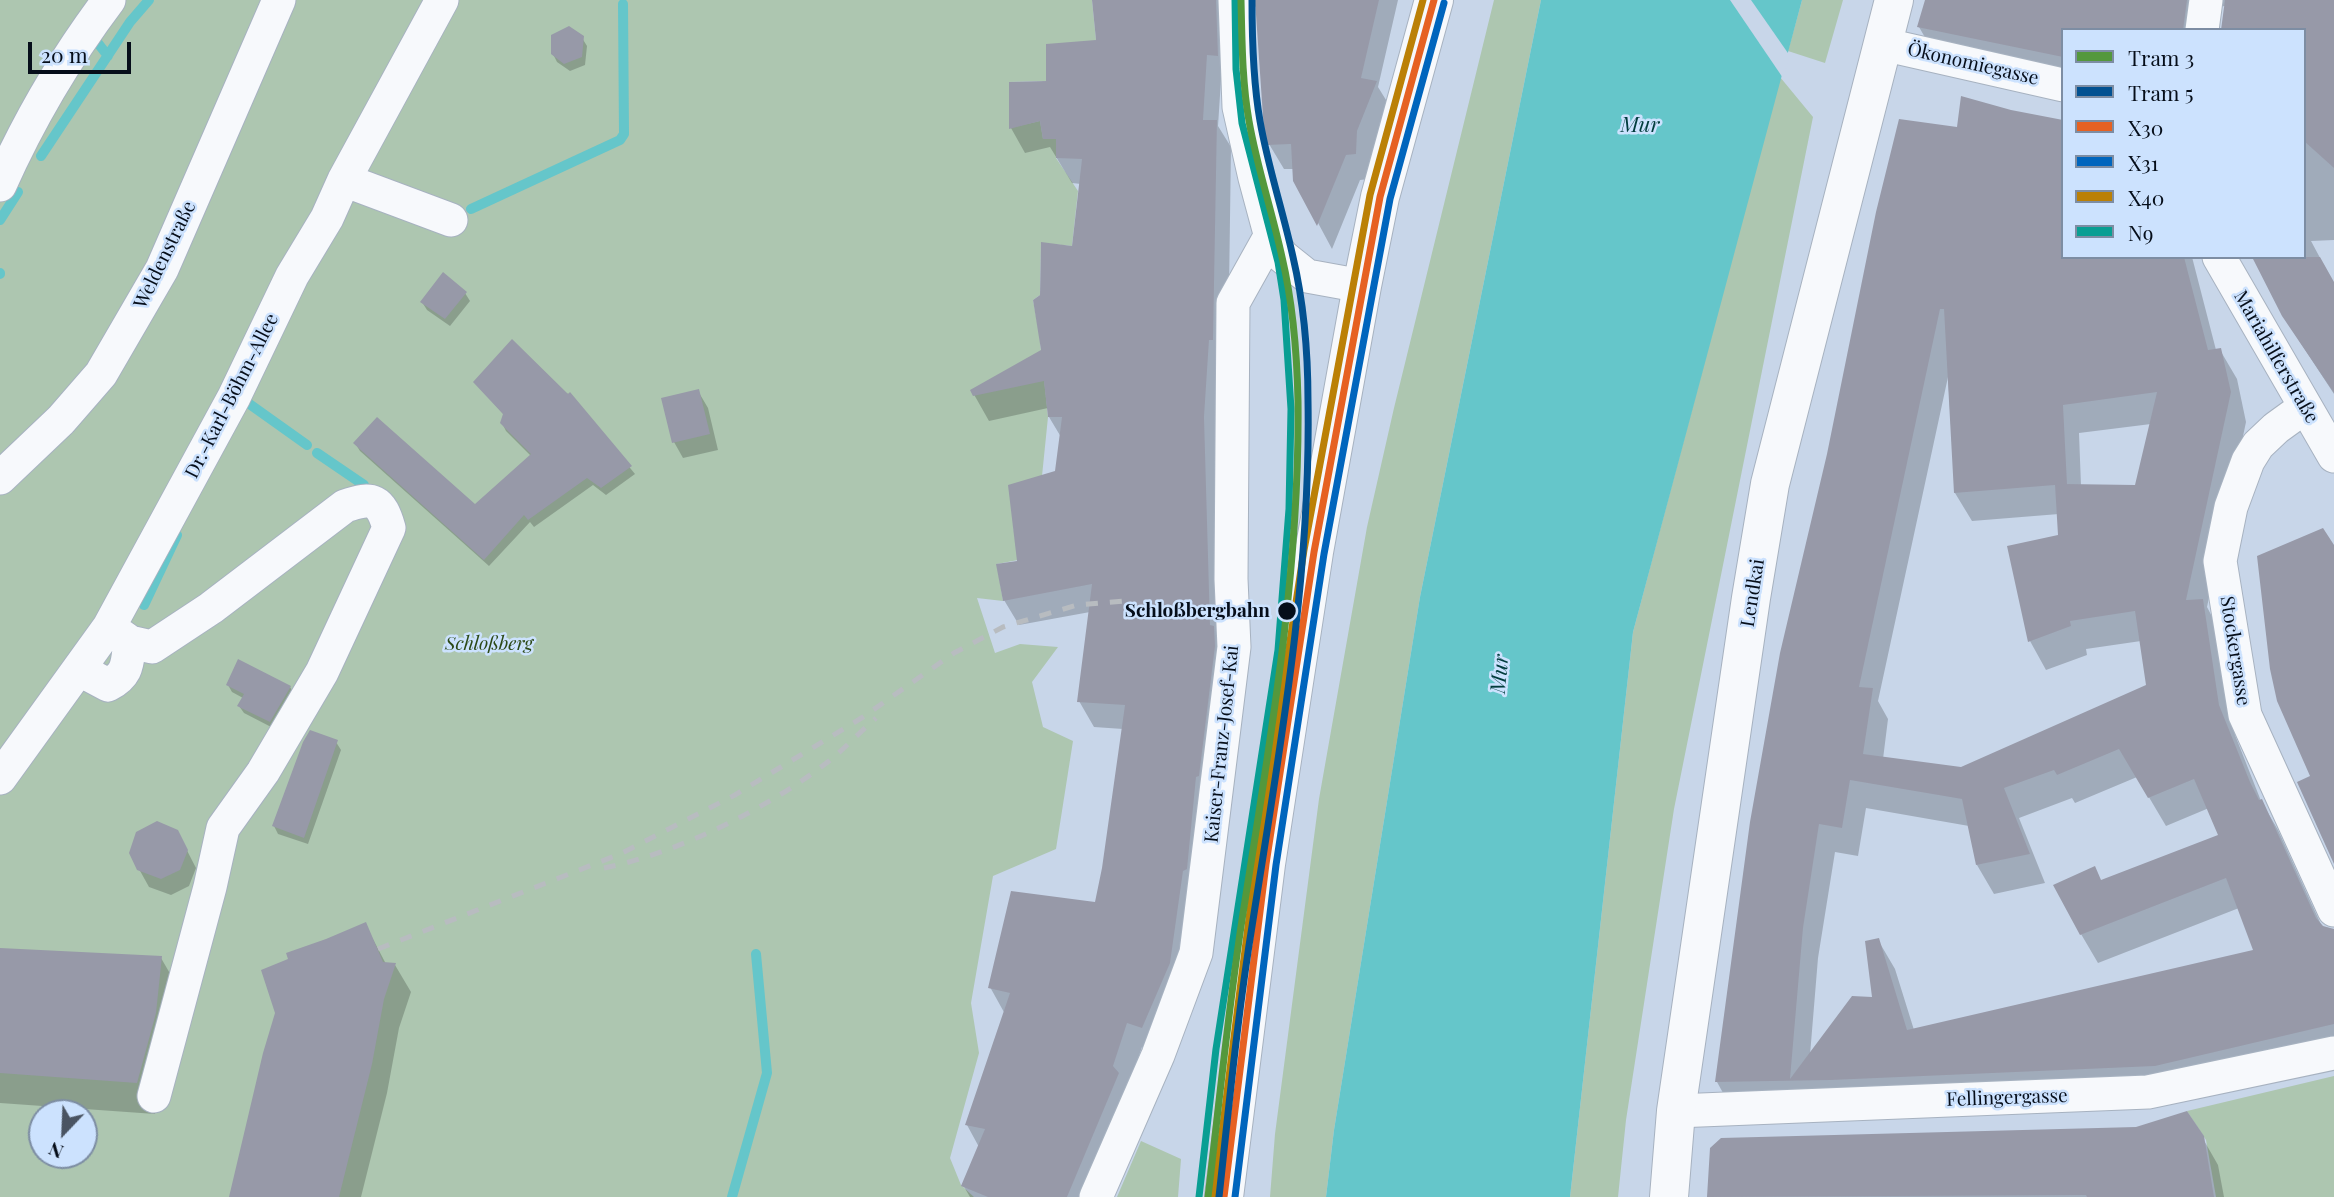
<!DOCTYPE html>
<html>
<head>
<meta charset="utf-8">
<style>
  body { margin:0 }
  #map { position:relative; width:2334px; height:1197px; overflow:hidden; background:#c8d6e9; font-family:"Playfair Display",serif }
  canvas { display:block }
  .legend { position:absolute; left:2061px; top:28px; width:245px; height:231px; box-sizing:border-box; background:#cce2fe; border:2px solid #7d8da3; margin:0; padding:9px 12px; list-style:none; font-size:21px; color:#060e1a }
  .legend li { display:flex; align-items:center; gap:14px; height:35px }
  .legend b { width:35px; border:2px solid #7d8da3 }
  .north { position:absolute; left:28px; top:1099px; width:70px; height:70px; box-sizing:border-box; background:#cce2fe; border:2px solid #7d8da3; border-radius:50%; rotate:203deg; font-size:19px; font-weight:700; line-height:28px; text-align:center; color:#060e1a }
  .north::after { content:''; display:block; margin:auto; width:24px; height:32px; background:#4a5462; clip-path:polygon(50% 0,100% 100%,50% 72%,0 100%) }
  .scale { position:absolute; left:28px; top:42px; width:103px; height:32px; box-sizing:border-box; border:4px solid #060e1a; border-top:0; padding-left:9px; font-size:21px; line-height:24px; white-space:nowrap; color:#060e1a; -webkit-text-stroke:5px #cce2fe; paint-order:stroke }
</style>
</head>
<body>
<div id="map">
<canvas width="2334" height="1197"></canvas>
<ul class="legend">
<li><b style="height:9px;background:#54983c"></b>Tram 3</li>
<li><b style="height:9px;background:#025191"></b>Tram 5</li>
<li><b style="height:9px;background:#e66122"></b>X30</li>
<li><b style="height:9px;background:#0065bd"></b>X31</li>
<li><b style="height:9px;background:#bb8006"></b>X40</li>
<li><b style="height:9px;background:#099e93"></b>N9</li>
</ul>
<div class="north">N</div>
<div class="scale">20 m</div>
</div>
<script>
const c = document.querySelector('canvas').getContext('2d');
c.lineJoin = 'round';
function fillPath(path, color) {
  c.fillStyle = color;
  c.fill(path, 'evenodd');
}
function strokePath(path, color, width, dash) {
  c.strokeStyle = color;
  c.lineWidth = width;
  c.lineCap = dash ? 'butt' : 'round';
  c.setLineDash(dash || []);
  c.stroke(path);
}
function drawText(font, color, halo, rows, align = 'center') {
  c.font = font + ' "Playfair Display",serif';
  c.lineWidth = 5;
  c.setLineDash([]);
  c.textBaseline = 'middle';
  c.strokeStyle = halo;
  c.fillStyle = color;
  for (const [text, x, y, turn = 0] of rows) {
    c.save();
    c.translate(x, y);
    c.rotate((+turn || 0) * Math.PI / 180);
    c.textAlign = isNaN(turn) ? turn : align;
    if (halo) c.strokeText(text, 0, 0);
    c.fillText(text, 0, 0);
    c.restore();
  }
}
fillPath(new Path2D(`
  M0 0H1092L1096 40 1046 81 1009 82V128L1040 121 1043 139H1056V158L1078 191 1072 246 1041 243 1040 295 1033 300 1039 332 1048 417 1037 525 1013 524 1018 560 997 564 1003 601 977 598 995 653 1020 644 1058 647 1032 682 1043 727 1073 741 1056 849 993 876 971 1003 979 1053 950 1158 961 1185 974 1197H0ZM42 1113H84V1155H42Z
  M1494 0H1541L1420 597 1334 1130 1326 1197H1270L1275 1134 1319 799 1367 527 1394 408Z
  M1802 0H1843L1825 63 1788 51Z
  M1780 77 1813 117 1674 809 1626 1120 1618 1197H1570L1633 632Z
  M2334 1076V1197H2216L2206 1140 2187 1111Z
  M1141 1141 1181 1159 1178 1197H1117Z`), '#adc6b0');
fillPath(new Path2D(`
  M1541 0H1802L1633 632 1570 1197H1326L1334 1130 1420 597Z`), '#65c6ca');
fillPath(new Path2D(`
  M1730 0H1751L1790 56 1783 78Z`), '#c8d6e9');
fillPath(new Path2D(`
  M1094 0H1398L1378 87 1391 108 1371 157 1369 179 1360 180 1332 249 1295 180 1294 169H1284L1269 144 1258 7 1249 6 1231 81 1221 80 1218 126 1231 147 1224 646 1201 895 1156 1052 1142 1047 1092 1197H970L963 1185 979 1147 967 1125 1005 1014 990 987 1096 903 1104 868 1123 729 1094 727 1079 701 1090 612 1019 625 1004 600 1057 472 1061 437 1049 417 1048 408 989 421 972 391 1043 351 1041 296 1073 248 1081 184 1072 183 1050 147 1025 153 1011 128 1048 83 1097 42Z
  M1927 0H2334V240L2311 241 2334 284V394L2283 316 2304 257V30L2226 6 2214 7 2200 30H2063V79L1934 53 1919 27Z
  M582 38 587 46 585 65 570 71 557 62 553 54Z
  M1878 213 2063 257H2192L2216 350H2220L2237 379 2246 422 2207 607 2219 630 2235 735 2261 801 2278 830 2329 942 2334 967V1056L2172 1095 1733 1111 1717 1082 1752 822ZM1948 377 1955 493 1972 521 2059 514 2060 536 2030 641 2046 670 2087 655 2086 649 2141 641 2148 687 1961 768 1883 759 1888 719 1878 701ZM2151 424 2136 486H2081L2079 433ZM2137 777 2166 826 2209 808 2221 836 2101 882 2081 934 2098 963 2239 908 2256 951 1914 1030 1895 969 1878 940 1874 999 1810 1055 1818 958 1835 852 1858 856 1866 808 1969 826 1977 865 1994 894 2045 883 2019 818 2072 798 2075 803Z
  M465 293 470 301 450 326 427 310 422 302Z
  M475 382 570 394 635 474 606 495 593 485 534 527 530 522 489 566 360 451 355 443 475 506 531 456 506 431 502 423 505 416Z
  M698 391 708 408 718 450 683 458 674 442Z
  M228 685 290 687 295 695 275 729 244 713 239 706 243 698 232 692Z
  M336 742 341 750 308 844 278 834 274 826Z
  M177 831 196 868 189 886 171 895 149 887 139 869Z
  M365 924 386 964 395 965 411 992 399 1028 387 1093 361 1197H231Z
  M0 949 161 958 179 989 174 1045 155 1114 0 1103Z
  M2202 1137 2218 1165 2224 1197H1709L1712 1149Z`), '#0003');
strokePath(new Path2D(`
  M90 33 108 56
  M41 156 130 22 149 0
  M471 209 620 140 624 134 623 4
  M0 220 18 192
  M0 273V274
  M248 403 307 445
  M317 453 364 485
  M144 605 177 535
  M732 1197 767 1073 756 954`), '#65c6ca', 10);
fillPath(new Path2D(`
  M1092 0H1216L1218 56 1207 55 1203 120H1217L1213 340H1209L1204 417 1210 625 1214 626 1215 646 1199 776 1196 777 1187 869 1183 871 1170 963 1142 1028 1127 1023 1113 1066 1119 1073 1067 1197H988L961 1186 985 1129 965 1125 1010 993 988 988 1011 891 1095 902 1102 868 1125 705 1077 702 1092 584 1003 601 996 564 1017 561 1008 485 1055 471 1062 417H1048L1044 381 973 396 970 390 1041 350 1033 300 1040 295 1041 242 1072 246 1082 159 1056 158V139H1043L1040 121 1009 129V82L1046 81V44L1096 40Z
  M1255 0H1379L1361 78 1377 81 1357 131 1356 154 1346 155 1317 226 1293 181 1291 144 1267 145 1264 131Z
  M1925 0H2187L2183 30H2063V57L1917 27Z
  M2225 0H2334V168L2304 141V30H2221Z
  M569 26 584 36 582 57 564 64 551 54V35Z
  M1961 96 2011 110 2063 120V257H2184L2208 350 2221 348 2231 392 2186 600 2203 599 2219 705 2250 782 2259 800 2262 799 2316 918 2323 926 2334 929V1024L2155 1066 1831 1080 1715 1082 1750 822 1780 653 1827 454 1876 212 1899 119 1957 127ZM1940 309H1944L1954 493 2055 485 2058 535 2007 546 2028 642 2071 626 2070 621 2135 611 2146 685 1961 767 1863 754 1873 688 1859 687ZM2157 392 2135 485 2065 484H2067L2063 405ZM2119 749 2148 798 2194 779 2218 835 2101 880 2095 866 2053 885 2080 935 2226 878 2253 950 1907 1030 1879 938 1865 941 1872 997 1852 996 1790 1079 1803 928 1819 824 1842 828 1850 780 1962 799 1976 865 2030 854 2004 788 2054 770 2057 775Z
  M2252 257H2320L2334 282V393L2282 316Z
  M443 272 467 292 445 319 420 302Z
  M512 339 568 394 570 392 632 466 601 488 587 478 528 520 524 515 484 560 353 443 377 417 475 504 531 454 500 423 503 414 473 382Z
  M699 389 710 434 672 443 661 398Z
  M2323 528 2334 545V864L2297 782 2310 776 2277 701 2270 669 2257 556Z
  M238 659 291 686 270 722 237 706 244 694 226 685Z
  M310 730 338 740 304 838 272 826 303 742Z
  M157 821 178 830 188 850 180 870 161 879 137 870 129 853 136 832Z
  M366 922 383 962 396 963 384 999 372 1064 339 1197H229L263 1053 275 1013 261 970 288 959 286 953 326 939Z
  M0 948 162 956 156 1013 137 1083 0 1073Z
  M2187 1111 2204 1136 2214 1197H2087L2086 1195 1707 1197 1710 1148 1721 1138 2136 1127Z`), '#9799a8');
const street = new Path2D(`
  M1235 0 1239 107 1255 178 1272 241 1282 256 1307 276 1362 286
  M2202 30 2206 0
  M1882 44 2063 85
  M344 180 451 220
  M0 185C29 120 66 57 109 0
  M2219 257 2334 456
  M2305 407 2276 428 2258 445 2248 461 2231 507 2220 561 2245 715 2334 910
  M0 478 61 420 101 374 162 269 279 0
  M109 627 130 642 152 647 211 608 345 506C373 496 381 500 389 528L322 672 263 772 223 828 210 887 154 1096
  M82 665 93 677 108 685C129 674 127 663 130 642
  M0 778 109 627 234 397 292 276 327 218 344 180 442 0
  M1676 1111 2148 1092 2334 1053
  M1096 1197 1158 1055 1196 953 1234 647 1231 579 1233 303 1267 242 1272 241`);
const primary = new Path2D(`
  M1224 1197 1266 864 1314 552 1362 286 1380 197 1434 0
  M1669 1197 1676 1111 1751 598 1770 484 1894 0`);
strokePath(street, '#a7b2c0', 35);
strokePath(primary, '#a7b2c0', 40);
strokePath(street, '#f7f9fc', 33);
strokePath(primary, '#f7f9fc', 38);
strokePath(new Path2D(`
  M604 868C678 853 769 808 829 761 845 748 860 732 876 718
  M378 949 620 854 735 795 863 717 954 653 1003 627 1077 605 1126 601`), '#b8bcc0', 5, [12, 12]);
strokePath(new Path2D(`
  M1224 1197 1266 864 1314 552 1380 197 1434 0`), '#e66122', 7);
strokePath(new Path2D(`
  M1235 1197 1276 865 1324 554 1390 199 1444 3`), '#0065bd', 7);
strokePath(new Path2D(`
  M1214 1196 1256 863 1304 550 1370 195 1423 0`), '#bb8006', 7);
strokePath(new Path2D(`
  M1199 1197 1216 1049 1278 650 1289 509 1291 409 1284 300 1278 262 1242 123 1236 69 1235 0`), '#099e93', 7);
strokePath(new Path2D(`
  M1208 1197C1219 1105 1228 1012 1242 920 1269 747 1300 576 1298 401 1297 353 1293 304 1282 257 1272 211 1257 167 1249 121 1242 81 1242 40 1241 0`), '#54983c', 7);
strokePath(new Path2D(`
  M1219 1197C1229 1105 1238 1012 1253 920 1280 748 1311 576 1308 401 1308 353 1304 304 1293 257 1283 211 1268 167 1260 121 1253 81 1252 40 1252 0`), '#025191', 7);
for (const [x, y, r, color] of [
  [1287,611,10,"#060e1a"]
]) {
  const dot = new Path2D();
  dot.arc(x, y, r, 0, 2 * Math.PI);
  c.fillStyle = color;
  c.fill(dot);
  strokePath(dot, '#cce2fe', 2.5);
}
drawText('19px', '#060e1a', '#cce2fe', [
  ["Ökonomiegasse",1973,64,13],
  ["Weldenstraße",165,255,-64],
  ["Mariahilferstraße",2276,357,60],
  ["Dr.-Karl-Böhm-Allee",232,396,-63],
  ["Lendkai",1753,593,-81],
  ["Stockergasse",2235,651,81],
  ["Kaiser-Franz-Josef-Kai",1222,744,-84],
  ["Fellingergasse",2007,1098,-2]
]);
drawText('bold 19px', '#060e1a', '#cce2fe', [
  ["Schloßbergbahn",1270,611]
], 'right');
drawText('italic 19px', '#2c4917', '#cce2fe', [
  ["Schloßberg",489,644]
]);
drawText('italic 21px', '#003c3c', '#cce2fe', [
  ["Mur",1640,125],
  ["Mur",1500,674,-85]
]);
</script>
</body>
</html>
